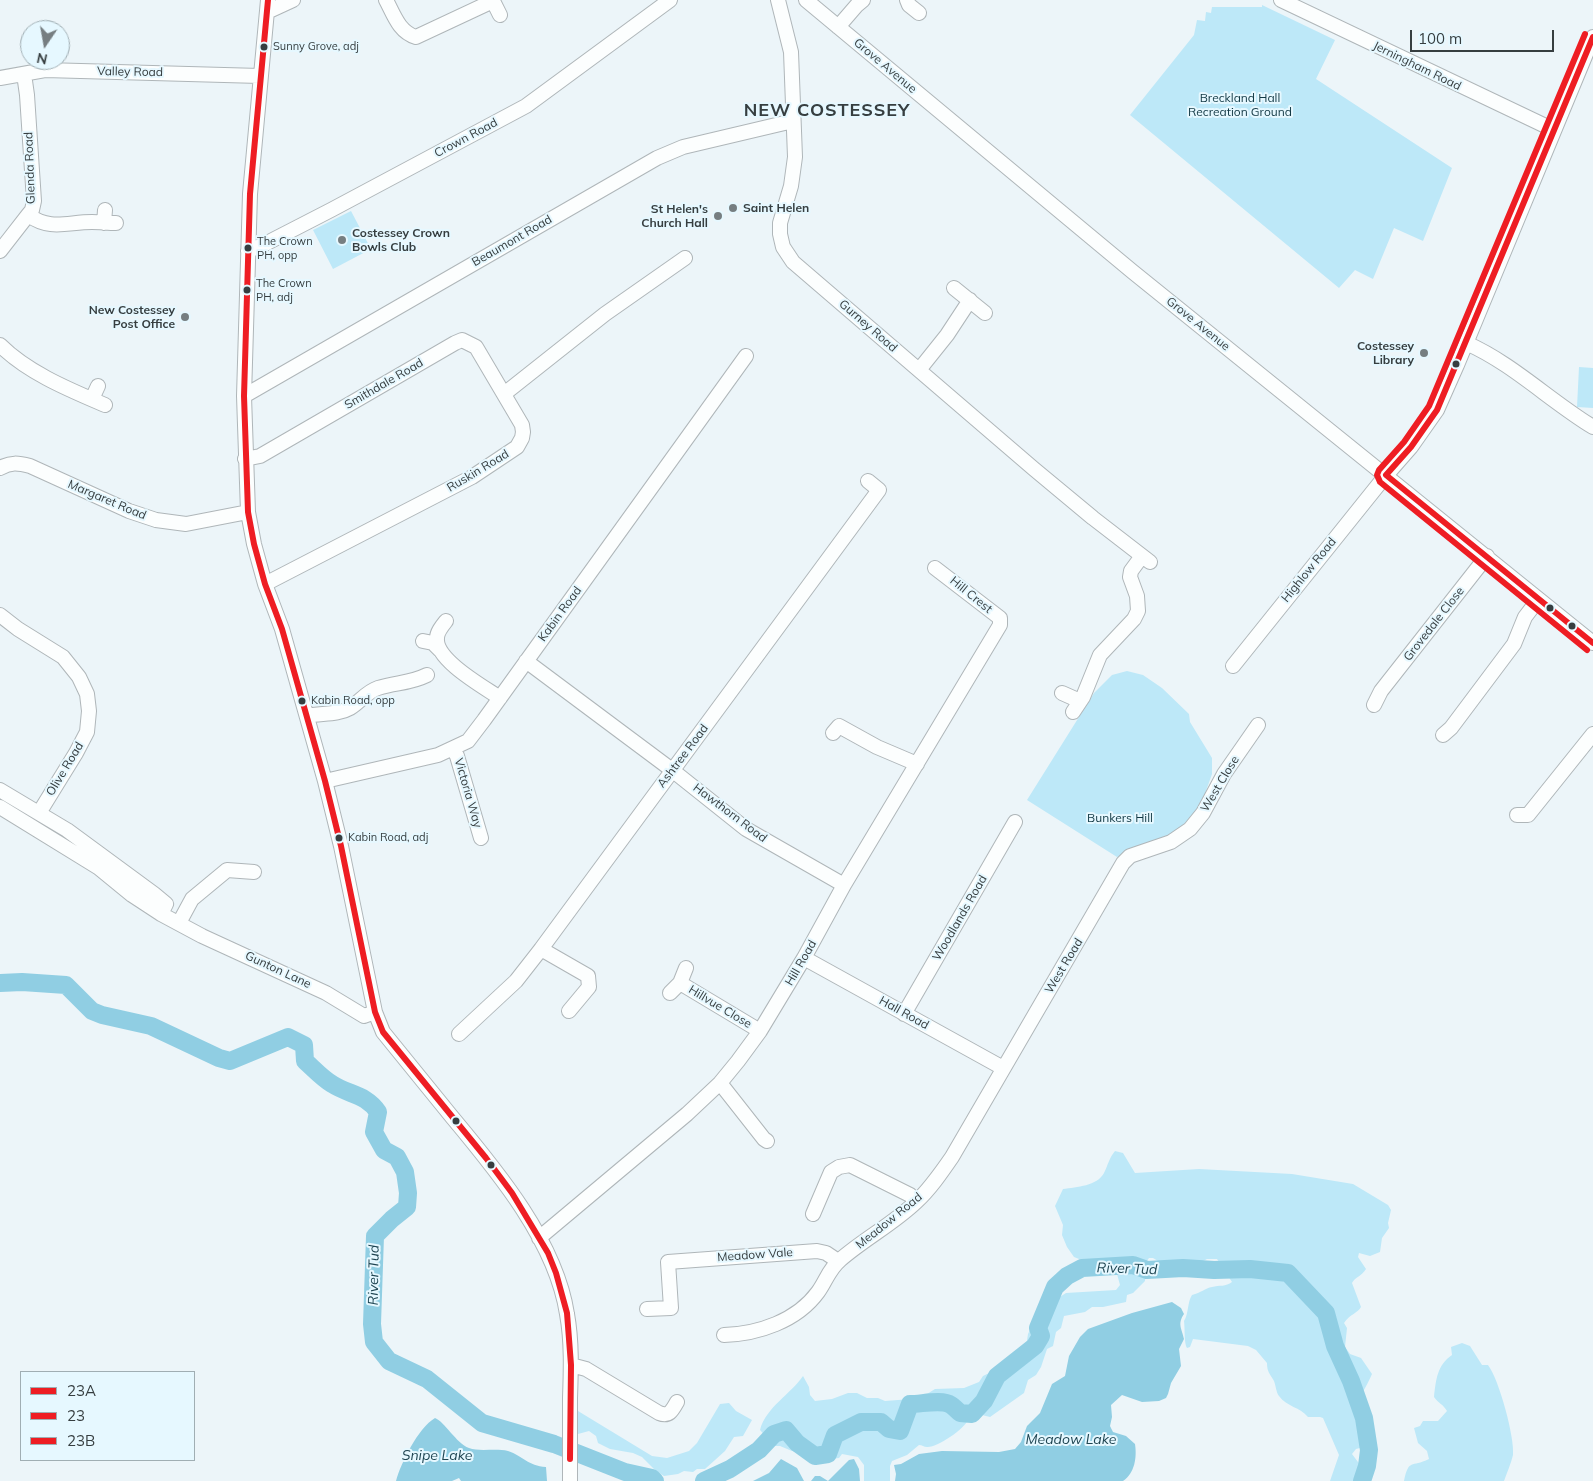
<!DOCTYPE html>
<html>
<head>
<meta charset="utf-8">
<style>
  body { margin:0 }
  #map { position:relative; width:1593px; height:1481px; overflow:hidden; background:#ecf5f9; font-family:Mulish,sans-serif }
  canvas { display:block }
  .legend { position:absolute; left:20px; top:1371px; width:175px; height:90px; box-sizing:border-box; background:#e6f8ff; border:1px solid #a0aeb3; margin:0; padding:6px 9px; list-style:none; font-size:15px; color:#363e40 }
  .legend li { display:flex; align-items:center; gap:10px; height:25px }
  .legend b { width:25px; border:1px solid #a0aeb3 }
  .north { position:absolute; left:20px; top:20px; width:50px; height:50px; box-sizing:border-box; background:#e6f8ff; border:1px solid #a0aeb3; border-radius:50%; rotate:192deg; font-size:14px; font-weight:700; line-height:20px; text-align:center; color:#363e40 }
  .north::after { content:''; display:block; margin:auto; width:18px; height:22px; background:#767e81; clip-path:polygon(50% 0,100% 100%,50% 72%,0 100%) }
  .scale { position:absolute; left:1410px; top:30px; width:144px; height:22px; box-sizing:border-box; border:2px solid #363e40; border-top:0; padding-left:6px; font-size:15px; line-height:18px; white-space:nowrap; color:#363e40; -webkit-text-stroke:4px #e6f8ff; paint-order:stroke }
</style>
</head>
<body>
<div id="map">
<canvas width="1593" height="1481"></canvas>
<ul class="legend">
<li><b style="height:6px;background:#ee1d23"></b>23A</li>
<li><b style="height:6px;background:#ee1d23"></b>23</li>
<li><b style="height:6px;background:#ee1d23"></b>23B</li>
</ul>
<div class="north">N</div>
<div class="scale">100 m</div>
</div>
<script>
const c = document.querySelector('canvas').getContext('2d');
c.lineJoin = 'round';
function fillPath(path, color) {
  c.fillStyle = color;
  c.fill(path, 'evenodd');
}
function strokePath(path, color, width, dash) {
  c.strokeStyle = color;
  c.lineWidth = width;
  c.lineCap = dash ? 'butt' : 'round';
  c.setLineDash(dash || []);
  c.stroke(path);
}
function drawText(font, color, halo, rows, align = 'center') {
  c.font = font + ' Mulish,sans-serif';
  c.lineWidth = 4;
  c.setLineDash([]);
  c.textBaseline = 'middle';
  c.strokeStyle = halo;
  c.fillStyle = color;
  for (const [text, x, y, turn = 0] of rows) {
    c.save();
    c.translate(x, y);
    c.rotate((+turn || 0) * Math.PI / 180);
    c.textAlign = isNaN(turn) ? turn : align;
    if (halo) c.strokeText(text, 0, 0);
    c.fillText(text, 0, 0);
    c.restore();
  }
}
fillPath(new Path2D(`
  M1262 5 1335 40 1316 79 1452 168 1423 241 1394 228 1373 279 1355 270 1339 288 1130 115 1194 35 1197 20 1205 21 1206 12 1211 13 1212 7H1262Z
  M351 211 371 249 333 269 313 230Z
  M1579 367 1593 368V408L1577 407Z
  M1127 671 1143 675 1162 688 1189 714 1190 722 1212 758V774L1201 805 1183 825 1161 841 1137 848 1117 857 1027 800 1094 693 1112 675Z
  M1115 1151 1123 1153 1135 1173 1199 1169 1292 1174 1353 1184 1388 1205 1391 1210 1388 1223 1389 1228 1382 1238 1380 1252 1370 1256 1359 1253 1358 1257 1366 1269C1362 1276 1355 1277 1352 1283L1361 1307C1358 1313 1350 1314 1344 1323L1347 1328 1345 1347 1350 1354 1361 1358 1372 1374C1366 1388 1359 1397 1353 1411 1357 1423 1363 1436 1360 1448L1356 1449 1352 1454 1361 1466 1360 1474 1362 1481H1330L1339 1455 1323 1418 1320 1417H1308C1300 1407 1287 1407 1279 1396 1276 1392 1276 1386 1274 1381 1270 1374 1267 1372 1267 1363L1256 1350 1248 1346 1193 1339 1190 1347 1187 1348C1184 1344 1185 1328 1184 1321 1189 1313 1187 1303 1192 1295 1201 1293 1205 1288 1212 1287 1219 1285 1226 1287 1232 1282L1217 1259H1207L1195 1265 1181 1263 1168 1267 1153 1258H1149L1146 1262 1145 1281 1133 1293 1127 1295 1126 1302 1103 1307H1092L1085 1312 1064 1316 1061 1328 1056 1332 1053 1346 1047 1349 1041 1367 1036 1375 1028 1380 1024 1393 990 1417 982 1415 968 1420C964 1429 937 1448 927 1447 924 1447 922 1445 919 1445L907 1455 892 1461 890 1466V1481H864V1465L858 1457 842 1454 839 1458 831 1459 828 1461 824 1462 814 1456 792 1451 780 1446H774L760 1430C766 1407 791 1394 803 1376L809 1387 810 1395 815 1401 832 1399 848 1393H857L867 1398H878L885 1401 911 1399 927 1394 935 1389 964 1388 979 1382 983 1376 993 1371 1012 1368 1024 1360 1028 1334 1034 1321 1035 1313 1066 1293 1116 1290 1120 1285 1117 1274 1074 1257 1067 1247 1062 1235 1063 1225 1055 1206 1063 1189C1077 1187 1097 1186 1104 1173 1108 1165 1109 1158 1115 1151Z
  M1462 1343 1470 1346 1482 1365H1488C1499 1379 1515 1438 1513 1455 1511 1464 1507 1472 1504 1481H1404C1409 1458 1411 1468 1429 1459L1427 1451 1418 1443 1414 1428 1420 1426 1423 1421H1438L1447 1411C1443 1404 1438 1403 1434 1397 1436 1380 1437 1365 1452 1355L1451 1347Z
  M729 1403 736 1411 752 1420 743 1436 734 1437 725 1451 705 1469H697L693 1472 684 1471 678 1474 664 1476 655 1470 642 1457 633 1453 610 1449 598 1443 596 1436 589 1431 578 1434V1411L652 1456 667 1458 689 1451 697 1443 720 1404Z`), '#bde8f8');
fillPath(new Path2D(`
  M1172 1302 1181 1308 1184 1314C1177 1324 1182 1329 1184 1339L1179 1349 1181 1366 1171 1383 1168 1394 1166 1398 1159 1401 1142 1402 1122 1395 1111 1405 1112 1417 1110 1426 1113 1432 1126 1436 1135 1444C1137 1457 1135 1473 1123 1481H895L896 1474 894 1465 901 1464 919 1454 942 1451 999 1452 1015 1449 1021 1442 1027 1426 1040 1413 1052 1384 1065 1376 1069 1356 1080 1337 1088 1329 1132 1313Z
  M435 1418C445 1422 456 1443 469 1448 479 1452 496 1448 508 1451 523 1456 528 1466 546 1467L547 1481H461L459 1478 452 1481H396C401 1463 418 1428 435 1418Z
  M781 1459 797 1468 804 1481H753L769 1473Z
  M854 1459 859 1469 860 1481H811L815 1476H820L828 1481 849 1460Z`), '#90cee3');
strokePath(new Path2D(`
  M0 983 22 982 66 985 92 1011 102 1015 151 1026 219 1058 230 1061 288 1037 304 1045 305 1061C314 1069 322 1078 332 1084 349 1095 366 1094 378 1112L374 1132 384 1150 397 1157 405 1172 408 1193 407 1207 392 1219 375 1236 372 1324 374 1342 389 1361 427 1379 482 1423 554 1444 625 1472 652 1478 655 1481
  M704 1481 730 1469 759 1450 774 1434 786 1430 797 1443 815 1456 828 1454 835 1435 861 1422H881L889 1429 900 1431 910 1404C922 1404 942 1399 951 1405 954 1407 958 1411 960 1413L972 1414 984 1401 997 1376 1035 1346 1041 1336 1038 1328 1055 1287 1067 1276 1082 1268 1133 1265 1147 1270 1183 1268 1214 1270 1250 1269 1288 1273 1326 1313 1335 1346 1351 1381 1364 1418 1369 1450 1367 1466 1362 1481`), '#90cee3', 18);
const minor = new Path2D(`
  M268 0 250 194 244 396 248 512 254 544 265 584 282 629 325 781 341 846 375 1012 383 1032C406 1060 429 1089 452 1117 498 1172 556 1242 567 1314 572 1342 571 1370 570 1398 570 1425 570 1453 570 1481
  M386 0C394 15 399 32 416 37L493 1V0
  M778 0 791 52 795 157 791 186 780 223V234L783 247 793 262 1034 469 1093 518 1150 562
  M806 0 1133 272 1593 643
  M907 0 909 5 919 13
  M1281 0 1554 130
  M493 1 500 15
  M267 12 293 0
  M838 27 857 5 863 0
  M0 78 45 70 260 76
  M28 215C51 231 67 222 92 222 100 222 108 223 116 223
  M104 223 105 210
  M0 251 28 215 32 210 34 201 27 95 24 74
  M248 251 263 245 331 210 526 106 670 0
  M954 288 985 313
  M1466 343C1512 363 1550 401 1593 427
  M0 345C28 373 70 390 105 405
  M919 370 947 335 970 300
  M504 394 605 314 685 258
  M244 396 657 158 683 147 793 121
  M92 399 98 386
  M245 459 260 456 455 343 462 340 476 347 522 425 523 432 522 438 517 447 472 477 265 584
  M0 468C11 462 18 463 30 466L129 511 156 520 186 524 248 512
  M0 615 18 629 63 657 79 677 87 694 89 711 87 732 76 753 39 813
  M446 621C442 626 437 632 437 638 435 660 484 687 500 698
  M423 641 433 643 440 650
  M526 661 672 770 746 829 844 885
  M1233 666 1383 479 1411 447 1437 410 1457 365 1593 37
  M1062 693 1080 701
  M1374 705 1381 691 1487 556
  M1073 712 1083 697 1100 655 1134 619 1138 611 1137 596 1130 577 1131 571 1142 556
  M307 716C321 713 338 715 350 708 360 702 366 692 378 688 396 682 409 684 427 675
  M833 733 839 726 877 747 917 764
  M1443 735 1451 728 1514 644 1525 617 1538 600
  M453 749 457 756 481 838
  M325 781 438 755 468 741 484 720 746 356
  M0 790 67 830 154 894 166 904 161 914
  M0 807 99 868 132 895 161 914 202 936 326 993 364 1016 375 1012
  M1517 815H1528L1593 734
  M179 923 192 899 227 870 254 872
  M541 949 588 976 589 987 569 1011
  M804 958 1003 1068
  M680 983 686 968
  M670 993 680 983 760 1031
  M904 1014 1015 822
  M459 1034 516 981 541 949 879 490 868 481
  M720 1083 764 1139 767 1141
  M813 1214 831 1172 839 1167 850 1165 910 1195 916 1202
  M539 1238 687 1114 720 1083 738 1061 760 1031 804 958 844 885 1000 625V618L935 568
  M647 1309 671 1308 668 1262 817 1251 826 1253 838 1261
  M724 1335C758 1334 797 1321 818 1292 826 1281 829 1269 840 1260 864 1239 893 1224 916 1202 930 1189 941 1173 952 1157L1123 863 1130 856 1171 842 1190 829 1203 813 1224 774 1258 725
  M571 1365 586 1369 659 1413C669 1417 672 1411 677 1402`);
strokePath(minor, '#afb6b9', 16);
strokePath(minor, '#fcfefe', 14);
strokePath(new Path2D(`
  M268 0 250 194 244 396 248 512 254 544 265 584 282 629 325 781 341 846 375 1012 383 1032 486 1158 512 1193 548 1253 556 1273 567 1313 571 1365 570 1459`), '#ee1d23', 6);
strokePath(new Path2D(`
  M1593 37 1437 410 1411 447 1386 475 1593 643`), '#ee1d23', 6);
strokePath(new Path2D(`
  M1585 34 1429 406 1404 442 1379 470 1377 475 1380 482 1587 650`), '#ee1d23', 6);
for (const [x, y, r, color] of [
  [264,47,4.5,"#363e40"],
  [733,208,5,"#767e81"],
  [718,216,5,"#767e81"],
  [342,240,5,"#767e81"],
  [248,248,4.5,"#363e40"],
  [247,290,4.5,"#363e40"],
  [185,317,5,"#767e81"],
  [1424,353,5,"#767e81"],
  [1456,364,4.5,"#363e40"],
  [1550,608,4.5,"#363e40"],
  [1572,626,4.5,"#363e40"],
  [302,701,4.5,"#363e40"],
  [339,838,4.5,"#363e40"],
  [456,1121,4.5,"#363e40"],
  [491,1165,4.5,"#363e40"]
]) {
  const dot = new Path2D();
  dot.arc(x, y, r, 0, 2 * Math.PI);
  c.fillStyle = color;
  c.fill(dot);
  strokePath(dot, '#e6f8ff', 2);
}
drawText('11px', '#363e40', '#e6f8ff', [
  ["Sunny Grove, adj",273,47],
  ["The Crown",257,242],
  ["PH, opp",257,256],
  ["The Crown",256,284],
  ["PH, adj",256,298],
  ["Kabin Road, opp",311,701],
  ["Kabin Road, adj",348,838]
], 'left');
drawText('12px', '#363e40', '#e6f8ff', [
  ["Grove Avenue",885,66,40],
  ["Jerningham Road",1417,66,26],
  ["Valley Road",130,72,1],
  ["Crown Road",466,138,-28],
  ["Glenda Road",30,168,-92],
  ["Beaumont Road",512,241,-30],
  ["Grove Avenue",1198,324,39],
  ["Gurney Road",868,326,41],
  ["Smithdale Road",384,384,-30],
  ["Ruskin Road",478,471,-31],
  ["Margaret Road",107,500,23],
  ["Highlow Road",1309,570,-51],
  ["Hill Crest",971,595,39],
  ["Kabin Road",560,614,-54],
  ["Grovedale Close",1434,624,-52],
  ["Ashtree Road",683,756,-53],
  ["Olive Road",65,769,-59],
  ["West Close",1220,784,-59],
  ["Victoria Way",468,793,74],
  ["Hawthorn Road",730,813,37],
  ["Woodlands Road",960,918,-60],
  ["Hill Road",801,963,-60],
  ["West Road",1064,966,-59],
  ["Gunton Lane",278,970,25],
  ["Hillvue Close",720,1007,31],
  ["Hall Road",904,1013,29],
  ["Meadow Road",889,1221,-39],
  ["Meadow Vale",755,1255,-4]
]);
drawText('12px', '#113844', '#e6f8ff', [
  ["Breckland Hall",1240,98],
  ["Recreation Ground",1240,112],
  ["Bunkers Hill",1120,818]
]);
drawText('bold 12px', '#363e40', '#e6f8ff', [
  ["Saint Helen",743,208,"left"],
  ["St Helen's",708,209],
  ["Church Hall",708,223],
  ["Costessey Crown",352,233,"left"],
  ["Bowls Club",352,247,"left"],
  ["New Costessey",175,310],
  ["Post Office",175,324],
  ["Costessey",1414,346],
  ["Library",1414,360]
], 'right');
drawText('italic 14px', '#1f4552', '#e6f8ff', [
  ["River Tud",1127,1269,2],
  ["River Tud",374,1275,-89],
  ["Meadow Lake",1071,1440],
  ["Snipe Lake",437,1456]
]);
c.letterSpacing = '1px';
drawText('bold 18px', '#363e40', '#e6f8ff', [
  ["NEW COSTESSEY",827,111]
]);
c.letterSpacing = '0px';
</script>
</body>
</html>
